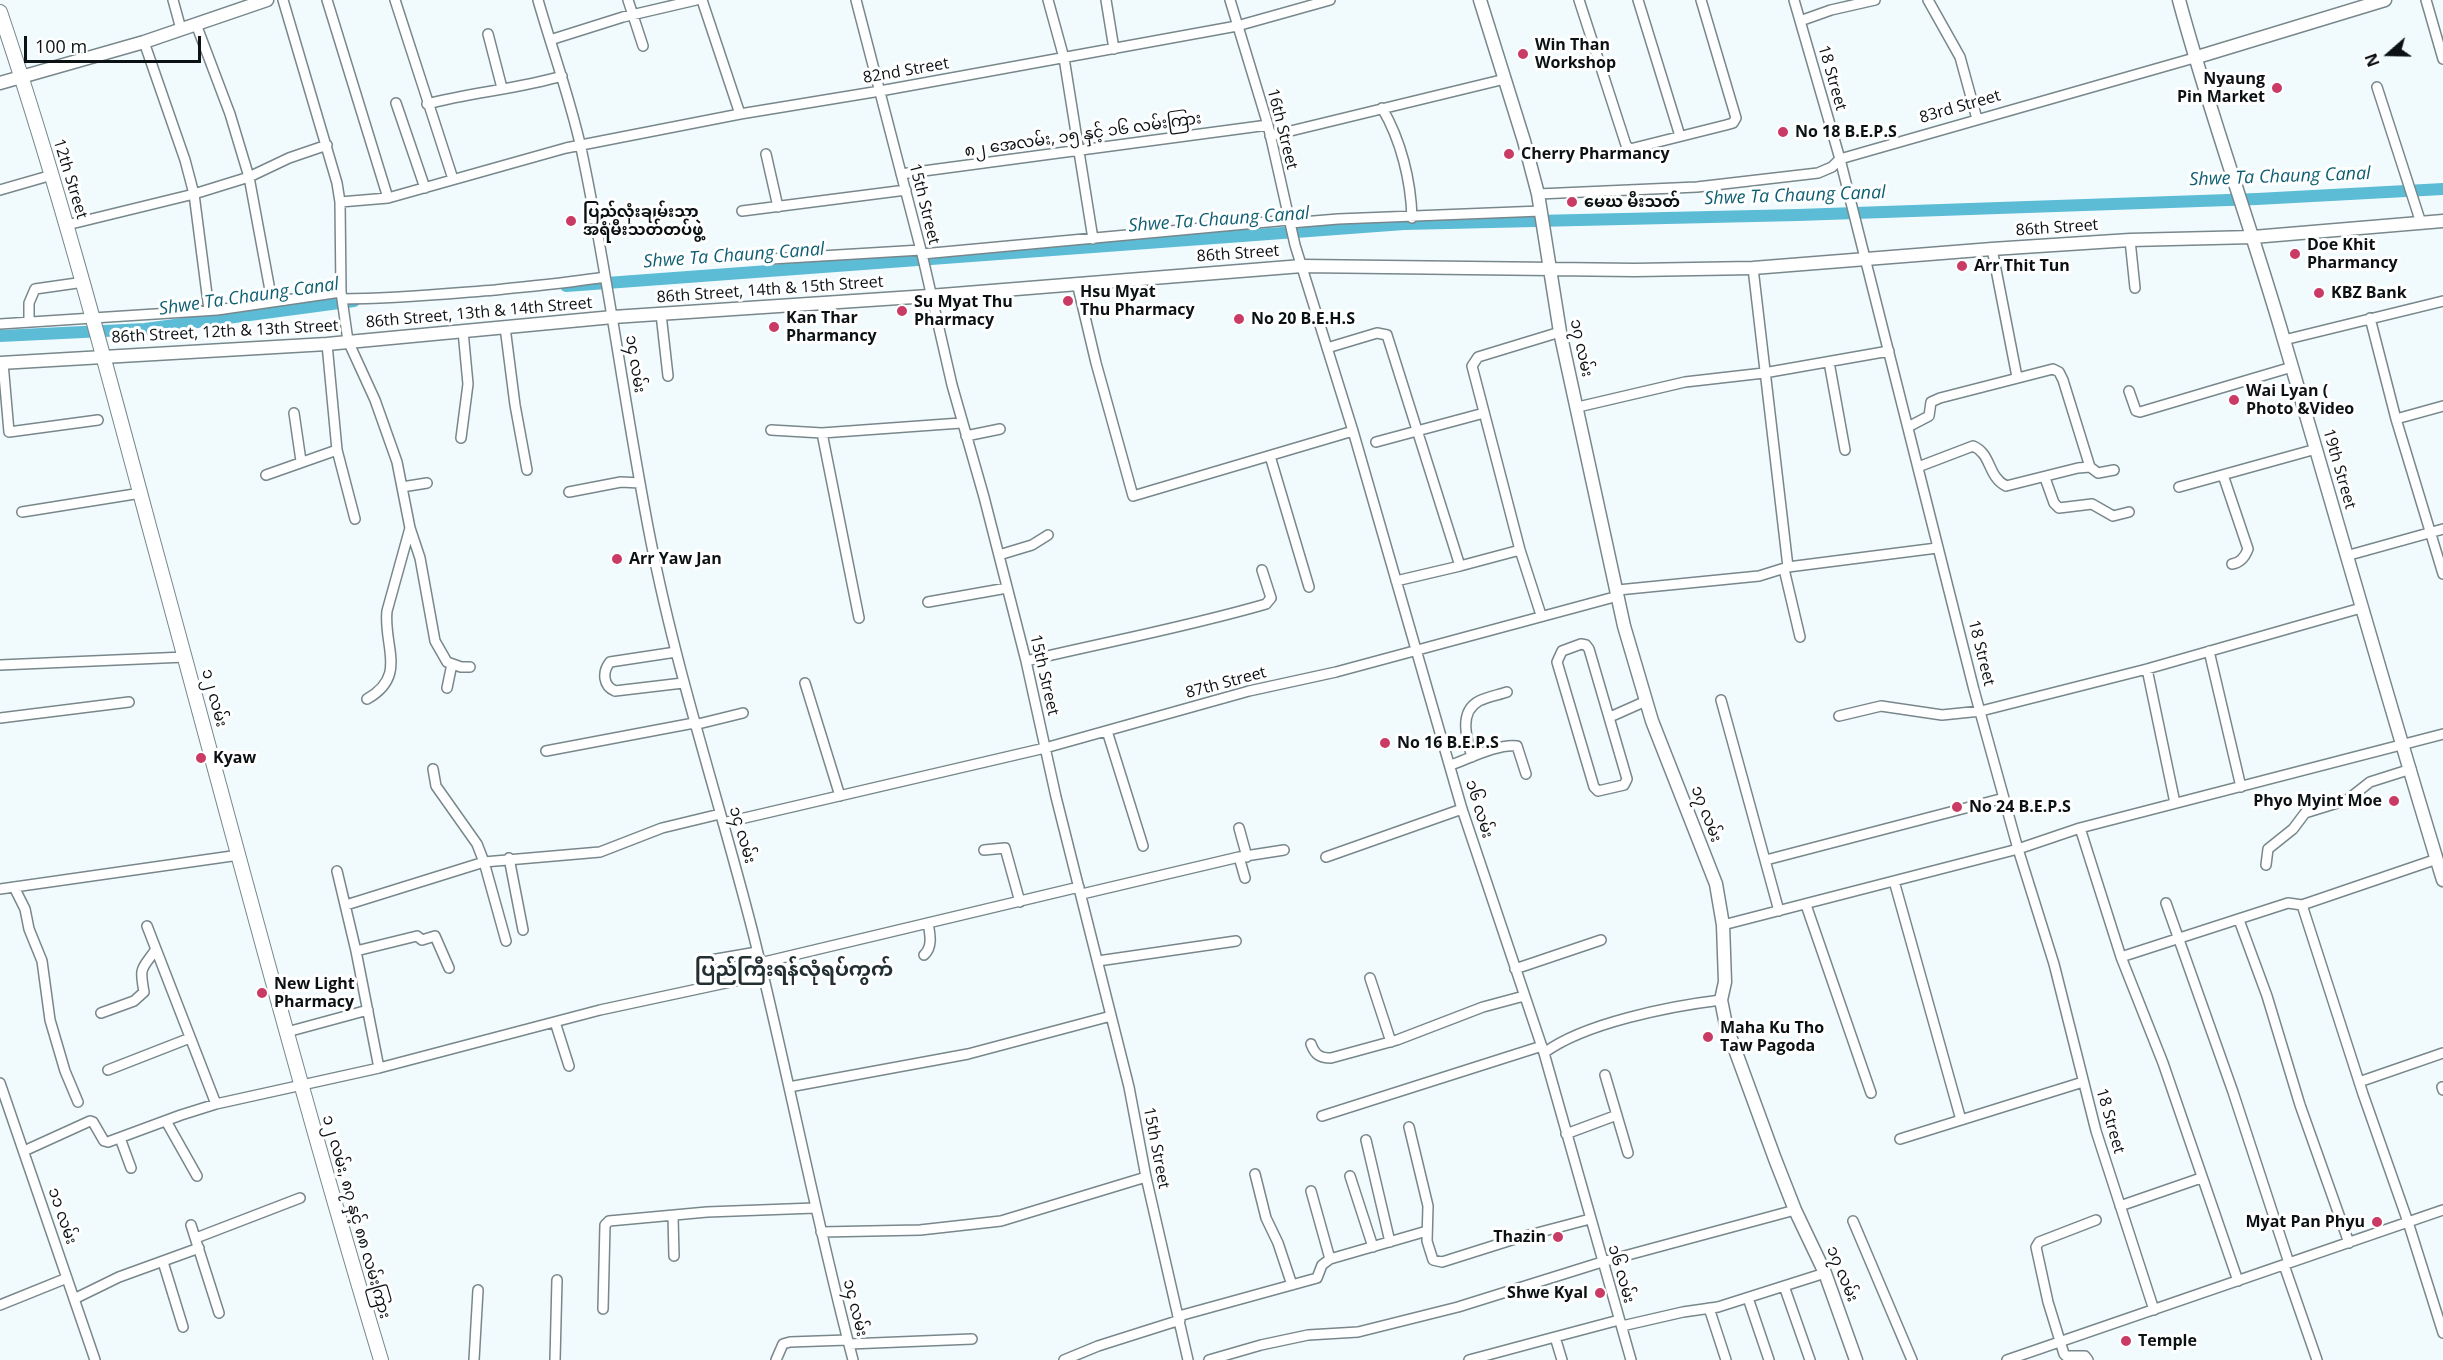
<!DOCTYPE html>
<html>
<head>
<meta charset="utf-8">
<style>
  body { margin:0 }
  #map { position:relative; width:2443px; height:1360px; overflow:hidden; background:#f1fbfe; font-family:"Open Sans",sans-serif }
  canvas { display:block }
  .north { position:absolute; left:2359px; top:24px; width:60px; height:60px; -webkit-text-stroke:4px #fff; paint-order:stroke; rotate:250deg; font-size:16px; font-weight:700; line-height:24px; text-align:center; color:#0c1113 }
  .north::after { content:''; display:block; margin:auto; width:21px; height:27px; background:#0c1113; clip-path:polygon(50% 0,100% 100%,50% 72%,0 100%) }
  .scale { position:absolute; left:24px; top:36px; width:177px; height:27px; box-sizing:border-box; border:3px solid #0c1113; border-top:0; padding-left:8px; font-size:18px; line-height:21px; white-space:nowrap; color:#0c1113; -webkit-text-stroke:4px #fff; paint-order:stroke }
</style>
</head>
<body>
<div id="map">
<canvas width="2443" height="1360"></canvas>
<div class="north">N</div>
<div class="scale">100 m</div>
</div>
<script>
const c = document.querySelector('canvas').getContext('2d');
c.lineJoin = 'round';
function strokePath(path, color, width, dash) {
  c.strokeStyle = color;
  c.lineWidth = width;
  c.lineCap = dash ? 'butt' : 'round';
  c.setLineDash(dash || []);
  c.stroke(path);
}
function drawText(font, color, halo, rows, align = 'center') {
  c.font = font + ' "Open Sans","Noto Sans Myanmar",sans-serif';
  c.lineWidth = 6;
  c.setLineDash([]);
  c.textBaseline = 'middle';
  c.strokeStyle = halo;
  c.fillStyle = color;
  for (const [text, x, y, turn = 0] of rows) {
    c.save();
    c.translate(x, y);
    c.rotate((+turn || 0) * Math.PI / 180);
    c.textAlign = isNaN(turn) ? turn : align;
    if (halo) c.strokeText(text, 0, 0);
    c.fillText(text, 0, 0);
    c.restore();
  }
}
strokePath(new Path2D(`
  M566 286 1404 224 1798 215 2257 199 2443 189
  M0 336 145 329 354 301`), '#5cbcd6', 12);
const minor = new Path2D(`
  M173 0 181 29
  M283 0 337 183 340 202 341 292 348 341 375 400 397 462 410 528 420 558 435 641 447 662 461 667H470
  M327 0 388 198
  M395 0 453 179
  M538 0C552 49 570 98 581 148 609 279 625 411 651 542 677 674 719 800 752 929 788 1072 815 1217 853 1360
  M628 0 643 46
  M702 0 740 114
  M856 0 922 254 952 385 984 497 1026 661 1056 797 1129 1087 1146 1177 1188 1360
  M1048 0 1064 58 1093 239
  M1106 0 1114 49
  M1230 0 1268 125 1295 245 1353 431 1462 809 1544 1053 1631 1360
  M1579 0 1626 145 1630 149 1726 125 1733 123 1736 118 1701 0
  M1638 0 1680 136
  M1794 0 1840 159 1974 690 2018 849 2054 964 2096 1131 2154 1310
  M1928 0 1960 57 1977 119
  M2426 0 2443 59
  M1800 21 1831 10 1875 0
  M196 24 230 114 249 177 272 301
  M488 34 502 88
  M550 40 623 17 696 0
  M144 42 185 160 194 194 209 310
  M2377 87 2421 223
  M396 103 425 188
  M427 104C472 92 518 89 562 76
  M1382 108C1401 140 1411 181 1412 218
  M1270 136 1505 79
  M766 154 778 207
  M901 174 1268 125
  M0 190 52 175
  M1538 194 1697 187 1818 173 1832 167 1840 159 2194 58
  M340 202 388 198 566 148 740 114 880 91 1237 26 1330 0
  M742 211 906 190
  M1290 223 1338 219 1541 211
  M67 225 194 194 249 177 289 158 327 145
  M2130 240 2135 288
  M1992 249 2017 377
  M922 254 1289 220
  M771 259 921 250
  M1753 268 1788 567
  M1077 283 1096 363 1133 496 1353 431
  M342 299C393 299 444 294 495 290 532 286 568 283 605 277
  M661 314 668 376
  M2370 318 2396 419 2443 574
  M29 322V303L35 289 84 282
  M0 324 217 310 341 292
  M505 327 515 405 527 470
  M2284 340 2443 301
  M327 344 337 450 355 519
  M1327 348 1377 333 1387 335 1460 566 1520 550
  M1829 362 1845 450
  M3 363 9 432 98 420
  M2129 391 2136 411 2140 412 2292 367
  M1578 407 1685 382 1764 373 1889 351
  M294 413 301 461
  M2396 419 2443 406
  M1908 427 1929 416 1931 402 1940 398 2053 369 2059 372 2063 380 2090 467
  M771 430 822 433 961 423
  M822 433 859 618
  M966 436 1000 429
  M461 438 468 384 463 331
  M1376 442 1484 413
  M1270 456 1309 587
  M1918 467 1973 446C1992 454 1987 476 2006 486L2078 468 2090 467 2098 473 2114 470
  M266 475 337 450
  M2223 475 2248 549C2245 557 2240 563 2232 564
  M2045 478 2054 503 2059 508 2092 504 2113 516 2129 512
  M402 487 427 483
  M2179 487 2316 449
  M569 492 621 482 640 483
  M22 512 141 493
  M999 555 1032 545 1048 535
  M2346 556 2443 529
  M1784 569 1800 637
  M1396 581 1460 566
  M1618 590 1759 576 1788 567 1937 548
  M928 602 1007 588
  M1541 615 1520 550 1472 366 1478 357 1560 332
  M1581 644 1586 645 1589 649 1627 779 1624 785 1598 791 1594 787 1557 662 1562 651Z
  M2209 651 2241 787
  M676 652 610 662C602 672 603 686 615 691L683 683
  M1026 661C1106 642 1187 627 1266 604L1271 598 1262 570
  M0 665 185 657
  M2147 669 2175 803
  M805 683 840 796
  M447 688 452 664
  M367 699C408 676 383 646 387 611L410 528
  M1721 700 1779 911
  M1839 716 1881 706 1942 715 1981 711 2147 669 2361 608
  M1610 717 1646 701
  M0 718 129 702
  M694 725 743 713
  M1107 731 1143 846
  M546 751 694 723
  M1472 757C1467 740 1458 712 1479 701 1487 697 1498 695 1507 692
  M1451 765C1468 759 1499 743 1517 746L1526 774
  M433 769 436 786 477 844 484 862 506 941
  M723 823 1045 748 1249 691 1336 672 1618 596
  M1239 828 1247 857
  M2080 828 2121 957 2163 1063 2238 1281
  M984 850 1005 848 1020 902
  M1239 857 1245 878
  M1326 857 1462 809
  M509 858 523 930
  M1766 860 2004 798
  M2266 865 2268 849 2293 829 2305 813 2347 800 2370 782 2411 769
  M337 871 356 951 379 1068
  M1894 881 1961 1120
  M14 887 25 909 29 929 42 961 50 1020 65 1071 78 1102
  M0 889 239 855
  M1082 894 1239 857 1284 850
  M2166 903 2233 1092 2289 1263
  M346 905 484 862 600 852 662 828 720 814
  M1806 905 1871 1093
  M2302 905 2363 1094 2408 1222 2443 1333
  M2239 920 2267 996 2300 1105 2349 1243
  M1723 925 2018 849 2080 828 2443 734
  M147 926 216 1104
  M356 951 417 936 422 940 435 936 449 968
  M924 955C933 947 930 934 928 923
  M2121 957 2288 903 2302 905 2437 859
  M705 961 757 952
  M1098 961 1236 941
  M760 963 1079 887
  M1515 969 1601 940
  M1370 978 1391 1042
  M101 1013 134 1001 144 992C139 965 142 970 156 949
  M555 1022 569 1066
  M287 1032 368 1010
  M1311 1044C1315 1055 1320 1058 1331 1058L1397 1040 1483 1007 1524 996
  M1544 1053C1584 1023 1671 1006 1721 1000
  M108 1070 190 1038
  M1605 1075 1628 1153
  M2359 1082 2443 1053
  M0 1083 95 1360
  M789 1087 968 1054 1111 1016
  M2442 1087 2443 1090
  M1322 1116 1542 1046
  M166 1121 197 1176
  M1409 1127 1428 1206 1427 1241 1433 1260 1442 1262 1518 1238 1590 1219
  M1566 1134 1617 1115
  M120 1138 131 1168
  M1900 1139 2083 1082
  M1366 1140 1390 1242
  M24 1151 90 1121 93 1122 104 1141 108 1142 181 1115 216 1104 379 1068 600 1010 763 975
  M1255 1174 1266 1218 1278 1243 1292 1285
  M1350 1176 1373 1247
  M1311 1191 1330 1259
  M2120 1206 2201 1178
  M673 1216 674 1256
  M1853 1221 1912 1360
  M191 1225 219 1313
  M821 1232 920 1230 1001 1221 1146 1177
  M196 1238 300 1198
  M163 1262 183 1327
  M2284 1265 2317 1360
  M1784 1286 1810 1360
  M1748 1298 1769 1360
  M74 1299 119 1277 199 1248
  M0 1305 67 1278
  M1709 1308 1726 1360
  M603 1309 605 1225 609 1221 707 1212 815 1208
  M1179 1316 1317 1278 1322 1265 1330 1259 1427 1231
  M1622 1326 1683 1312 1718 1307 1825 1273
  M1555 1337 1619 1320
  M849 1344 972 1339
  M474 1360 478 1290
  M555 1360 557 1280
  M776 1360 783 1344 790 1342 847 1340
  M1064 1360 1098 1346 1180 1320
  M1209 1360 1261 1345 1308 1335 1358 1332 1458 1307 1602 1262 1795 1210
  M1469 1360 1555 1337 1562 1360
  M2007 1360 2443 1210
  M2088 1360 2085 1356H2066L2064 1354 2048 1302 2036 1247 2039 1242 2096 1220`);
const tertiary = new Path2D(`
  M1480 0 1524 141 1538 194 1560 332 1624 626 1652 721 1716 884 1723 925 1725 982 1721 1000 1726 1025 1775 1159 1795 1210 1825 1273 1856 1360
  M2179 0C2210 115 2251 226 2284 340 2337 520 2388 701 2443 880
  M2194 58 2385 0
  M0 83 144 42 267 0
  M0 363 327 344 613 317 929 296 1302 266 1635 270 1753 268 1992 249 2130 240 2253 237 2443 221`);
const secondary = new Path2D(`
  M0 12C57 181 103 354 149 526 225 804 298 1084 381 1360`);
strokePath(minor, '#78878b', 12);
strokePath(tertiary, '#78878b', 15);
strokePath(secondary, '#78878b', 16);
strokePath(minor, '#fff', 9);
strokePath(tertiary, '#fff', 12);
strokePath(secondary, '#fff', 14);
for (const [x, y, r, color] of [
  [1523,54,6,"#c93b64"],
  [2277,88,6,"#c93b64"],
  [1783,132,6,"#c93b64"],
  [1509,154,6,"#c93b64"],
  [1572,202,6,"#c93b64"],
  [571,221,6,"#c93b64"],
  [2295,254,6,"#c93b64"],
  [1962,266,6,"#c93b64"],
  [2319,293,6,"#c93b64"],
  [1068,301,6,"#c93b64"],
  [902,311,6,"#c93b64"],
  [1239,319,6,"#c93b64"],
  [774,327,6,"#c93b64"],
  [2234,400,6,"#c93b64"],
  [617,559,6,"#c93b64"],
  [1385,743,6,"#c93b64"],
  [201,758,6,"#c93b64"],
  [2394,801,6,"#c93b64"],
  [1957,807,6,"#c93b64"],
  [262,993,6,"#c93b64"],
  [1708,1037,6,"#c93b64"],
  [2377,1222,6,"#c93b64"],
  [1558,1237,6,"#c93b64"],
  [1600,1293,6,"#c93b64"],
  [2126,1341,6,"#c93b64"]
]) {
  const dot = new Path2D();
  dot.arc(x, y, r, 0, 2 * Math.PI);
  c.fillStyle = color;
  c.fill(dot);
  strokePath(dot, '#fff', 2);
}
drawText('bold 16px', '#0c1113', '#fff', [
  ["Win Than",1535,45],
  ["Workshop",1535,63],
  ["Nyaung",2265,79,"right"],
  ["Pin Market",2265,97,"right"],
  ["No 18 B.E.P.S",1795,132],
  ["Cherry Pharmancy",1521,154],
  ["မေဃ မီးသတ်",1584,202],
  ["ပြည်လုံးချမ်းသာ",583,212],
  ["အရံမီးသတ်တပ်ဖွဲ့",583,230],
  ["Doe Khit",2307,245],
  ["Pharmancy",2307,263],
  ["Arr Thit Tun",1974,266],
  ["Hsu Myat",1080,292],
  ["Thu Pharmacy",1080,310],
  ["KBZ Bank",2331,293],
  ["Su Myat Thu",914,302],
  ["Pharmacy",914,320],
  ["Kan Thar",786,318],
  ["Pharmancy",786,336],
  ["No 20 B.E.H.S",1251,319],
  ["Wai Lyan (",2246,391],
  ["Photo &Video",2246,409],
  ["Arr Yaw Jan",629,559],
  ["No 16 B.E.P.S",1397,743],
  ["Kyaw",213,758],
  ["Phyo Myint Moe",2382,801,"right"],
  ["No 24 B.E.P.S",1969,807],
  ["New Light",274,984],
  ["Pharmacy",274,1002],
  ["Maha Ku Tho",1720,1028],
  ["Taw Pagoda",1720,1046],
  ["Myat Pan Phyu",2365,1222,"right"],
  ["Thazin",1546,1237,"right"],
  ["Shwe Kyal",1588,1293,"right"],
  ["Temple",2138,1341]
], 'left');
drawText('16px', '#0c1113', '#fff', [
  ["82nd Street",906,71,-10],
  ["18 Street",1832,78,74],
  ["83rd Street",1960,107,-16],
  ["16th Street",1282,129,76],
  ["၈၂ အေလမ်း, ၁၅ နှင့် ၁၆ လမ်းကြား",1083,135,-8],
  ["12th Street",70,179,73],
  ["15th Street",924,204,76],
  ["86th Street",2057,228,-4],
  ["86th Street",1238,254,-4],
  ["86th Street, 14th & 15th Street",770,290,-4],
  ["86th Street, 13th & 14th Street",479,313,-5],
  ["86th Street, 12th & 13th Street",225,332,-3],
  ["၁၇ လမ်း",1581,348,78],
  ["၁၄ လမ်း",635,364,81],
  ["19th Street",2339,469,74],
  ["18 Street",1981,653,76],
  ["15th Street",1044,675,77],
  ["87th Street",1226,683,-15],
  ["၁၂ လမ်း",214,698,75],
  ["၁၆ လမ်း",1479,809,73],
  ["၁၇ လမ်း",1706,814,69],
  ["၁၄ လမ်း",742,835,74],
  ["18 Street",2110,1121,74],
  ["15th Street",1156,1148,79],
  ["၁၁ လမ်း",62,1216,71],
  ["၁၂ လမ်း, ၈၇ နှင့် ၈၈ လမ်းကြား",356,1217,74],
  ["၁၆ လမ်း",1621,1274,74],
  ["၁၇ လမ်း",1842,1274,68],
  ["၁၄ လမ်း",855,1308,76]
]);
drawText('italic 18px', '#0e5f72', '#fff', [
  ["Shwe Ta Chaung Canal",2280,177,-2],
  ["Shwe Ta Chaung Canal",1795,196,-2],
  ["Shwe Ta Chaung Canal",1219,220,-4],
  ["Shwe Ta Chaung Canal",734,256,-4],
  ["Shwe Ta Chaung Canal",249,297,-8]
]);
drawText('bold 20px', '#222f33', '#fff', [
  ["ပြည်ကြီးရန်လုံရပ်ကွက်",794,970]
]);
</script>
</body>
</html>
